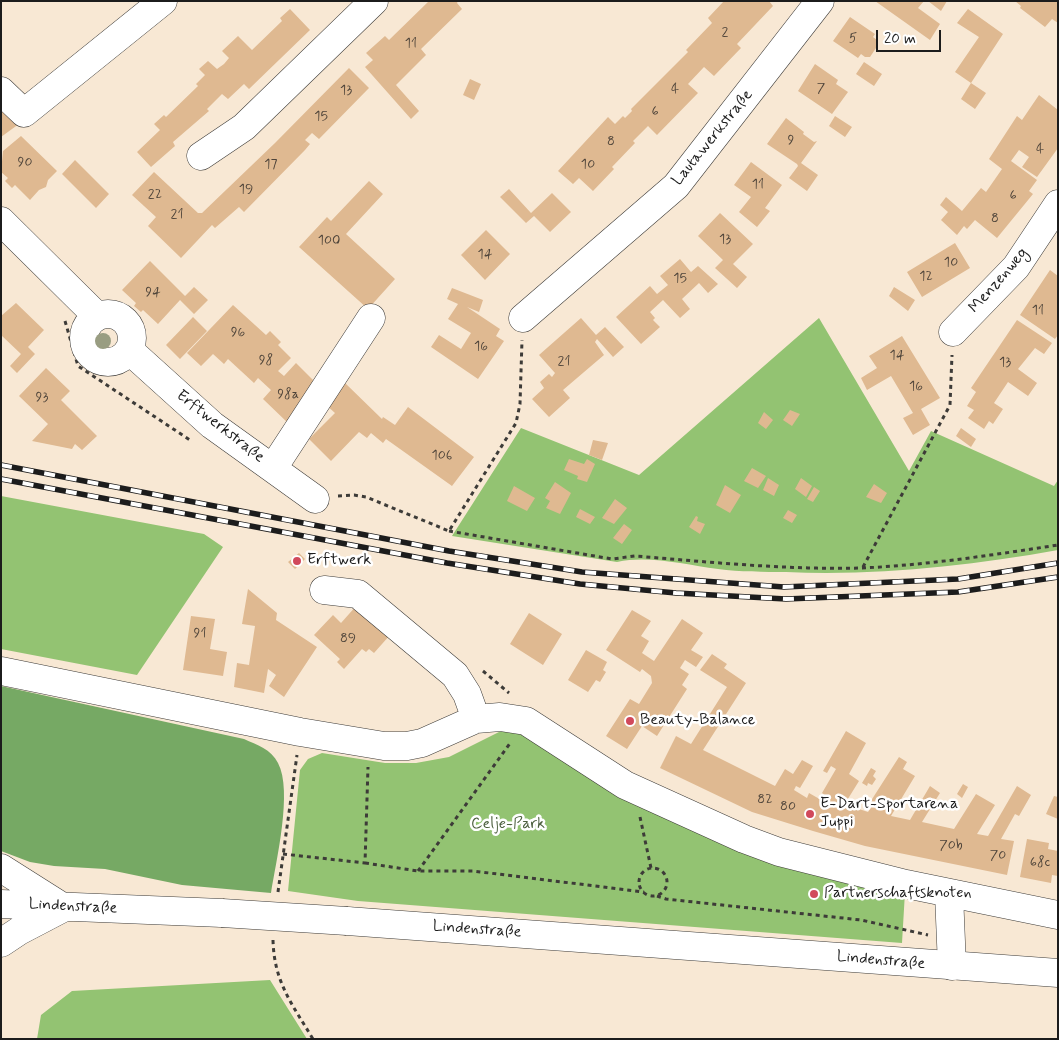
<!DOCTYPE html>
<html>
<head>
<meta charset="utf-8">
<style>
  body { margin:0 }
  #map { position:relative; width:1059px; height:1040px; overflow:hidden; background:#f8e8d4; font-family:Mynerve,sans-serif }
  canvas { display:block }
  .frame { position:absolute; inset:0; border:2px solid #1c1c1c; pointer-events:none }
  .scale { position:absolute; left:876px; top:30px; width:65px; height:22px; box-sizing:border-box; border:2px solid #1c1c1c; border-top:0; padding-left:6px; font-size:15px; line-height:18px; white-space:nowrap; color:#1c1c1c; -webkit-text-stroke:4px #fff; paint-order:stroke }
</style>
</head>
<body>
<div id="map">
<canvas width="1059" height="1040"></canvas>
<div class="frame"></div>
<div class="scale">20 m</div>
</div>
<script>
const c = document.querySelector('canvas').getContext('2d');
c.lineJoin = 'round';
function fillPath(path, color) {
  c.fillStyle = color;
  c.fill(path, 'evenodd');
}
function strokePath(path, color, width, dash) {
  c.strokeStyle = color;
  c.lineWidth = width;
  c.lineCap = dash ? 'butt' : 'round';
  c.setLineDash(dash || []);
  c.stroke(path);
}
function drawText(font, color, halo, rows, align = 'center') {
  c.font = font + ' Mynerve,sans-serif';
  c.lineWidth = 5;
  c.setLineDash([]);
  c.textBaseline = 'middle';
  c.strokeStyle = halo;
  c.fillStyle = color;
  for (const [text, x, y, turn = 0] of rows) {
    c.save();
    c.translate(x, y);
    c.rotate((+turn || 0) * Math.PI / 180);
    c.textAlign = isNaN(turn) ? turn : align;
    if (halo) c.strokeText(text, 0, 0);
    c.fillText(text, 0, 0);
    c.restore();
  }
}
fillPath(new Path2D(`
  M819 318 909 471 931 431 1054 486 1058 480V550C969 566 876 576 786 572 764 572 740 572 718 569 685 565 650 555 617 562L452 536 521 428 639 475Z
  M1 496 204 534 223 547 137 675 1 649Z
  M530 730 571 764 905 892 902 943 358 901 288 891 300 770 308 759 322 753 385 763H416L449 757 501 731Z
  M270 980 307 1039H37L41 1015 72 991Z`), '#93c372');
fillPath(new Path2D(`
  M1 686 244 739C257 745 271 749 278 763 293 791 276 861 271 893L182 885 105 869 54 866 30 862 1 851Z`), '#76a964');
fillPath(new Path2D(`
  M429 1H458L457 3 462 9 421 49 426 55 396 85 419 111 411 119 365 67 373 60 366 53 385 36 389 40Z
  M724 1H769L773 6 737 44 741 48 714 76 704 67 688 84 698 93 657 135 648 126 633 141 635 143 612 167 614 169 593 191 579 178 573 184 558 171 608 117 615 124 623 116 625 118 632 111 631 109 688 52 686 50 712 23 708 18Z
  M875 1H924L918 8 940 24 930 40Z
  M928 1H947L941 11Z
  M1015 1H1058V23L1052 19 1045 27 1020 8 1021 6Z
  M290 9 310 30 249 89 244 84 228 99 222 94 207 109 209 111 173 142 175 146 151 167 137 152 160 130 154 124 164 115 166 117 198 86 196 84 205 75 199 69 208 61 217 69 224 64 229 58 222 51 238 36 252 50 282 21 280 18Z
  M968 9 1003 34 971 83 955 72 979 37 957 23Z
  M850 17 875 34 873 37 877 40 878 45 870 57H865L861 54 858 58 833 41Z
  M864 62 882 74 874 86 856 74Z
  M815 64 838 80 836 84 848 92 832 114 798 91Z
  M349 68 369 88 319 139 312 133 305 140 310 144 305 150 244 212 239 207 215 228 212 225 181 258 148 226 156 217 132 195 154 172 198 213H202L275 143Z
  M470 79 481 84 474 100 463 95Z
  M971 83 986 93 975 109 961 99Z
  M1039 95 1058 110V148L1037 177 1022 167 1029 157 1019 150 1011 161 1037 180 1029 191 1033 194 997 238 975 220 967 229 964 226 957 235 941 220 948 212 940 205 946 197 962 211 981 188 986 192 1002 169 989 159 1017 116 1022 120Z
  M1 110 23 121 1 137Z
  M835 116 852 127 845 137 829 126Z
  M786 118 804 132 803 134 814 142 817 141 801 163 818 175 807 191 789 178 798 166 797 164 767 144Z
  M21 136 57 171 48 180 46 187 39 190 30 200 15 185 12 188 5 181 8 178 1 172 3 151Z
  M75 160 109 194 96 208 62 174Z
  M751 162 782 185 765 208 770 211 757 227 739 212 751 197 734 185Z
  M369 181 383 194 346 234 395 279 368 309 299 247 327 217 331 221Z
  M509 189 531 213 552 193 571 212 550 232 534 216 526 223 500 197Z
  M720 213 753 244 733 264 747 277 737 288 715 268 723 260 698 236Z
  M486 230 510 254 485 280 461 255Z
  M955 243 970 268 922 297 907 272Z
  M680 259 691 272 698 266 718 284 708 293 699 283 682 299 690 309 680 318 663 300 650 312 655 318 653 320 660 327 641 344 616 317 650 286 657 294 668 285 660 276Z
  M150 261 185 296 194 287 208 300 194 314 180 300 158 324 143 310 141 312 134 306 136 303 122 290Z
  M1050 270 1058 276V335L1055 339 1020 315Z
  M894 287 915 300 908 311 889 296Z
  M452 288 483 300 479 312 467 307 500 329 496 336 504 341 478 379 431 347 439 335 461 349 471 333 448 319 458 304 447 299Z
  M16 303 44 330 28 347 35 354 17 373 10 366 21 354 1 335V316Z
  M233 305 266 335 270 331 281 342 278 345 291 358 278 371 284 376 296 363 317 384 289 424 263 399 271 390 258 378 254 383 228 359 224 364 213 354 201 366 187 353Z
  M193 317 207 331 180 359 166 345Z
  M581 318 596 335 605 327 624 347 613 357 597 339 595 342 604 355 563 390 570 398 549 417 532 399 544 388 540 382 549 374 552 377 555 373 539 355Z
  M1017 320 1052 343 1044 354 1035 348 1018 369 1037 383 1028 396 1008 382 994 403 1003 409 993 424 989 421 984 429 968 418 974 410 967 406 976 392 971 388Z
  M902 336 940 398 921 409 930 425 913 435 903 418 913 413 891 376 867 390 861 378 877 368 869 356Z
  M46 368 70 391 61 400 97 436 82 450 75 444 72 449 32 441 48 424 19 396Z
  M344 382 382 419 383 417 395 425 408 407 474 457 452 486 386 439 383 443 371 433 367 438 359 432 331 461 309 439 335 413 325 404Z
  M790 410 800 414 792 426 783 420Z
  M764 412 773 420 766 429 758 423Z
  M961 428 976 439 971 447 956 436Z
  M593 440 608 443 602 460 589 455Z
  M569 459 584 464 587 459 595 464 587 482 577 479 578 476 564 470Z
  M752 468 766 476 758 488 744 481Z
  M768 478 779 485 774 496 763 490Z
  M801 478 812 486 806 497 795 489Z
  M555 482 571 493 560 514 546 508 550 501 545 498Z
  M874 484 887 493 881 503 866 497Z
  M725 485 741 495 730 513 716 505Z
  M514 486 535 498 527 511 507 501Z
  M814 487 820 491 813 502 807 499Z
  M615 499 627 508 614 524 602 518Z
  M580 509 595 517 590 524 576 517Z
  M788 510 797 515 792 523 783 518Z
  M696 516 698 517 697 521 705 524 700 534 689 527Z
  M624 524 632 530 622 544 613 538Z
  M299 553 305 559 295 569 288 562Z
  M248 589 277 613 276 620 317 647 284 697 269 686 276 675 268 669 264 693 234 687 237 663 249 665 255 626 242 624Z
  M357 605 390 635 374 653 369 649 366 652 362 649 344 669 337 662 340 659 314 635 333 615 341 623Z
  M632 610 651 621 641 636 649 641 642 653 654 661 682 619 703 633 691 650 703 657 696 667 685 660 680 668 689 674 682 685 687 689 657 736 642 726 627 749 606 736 630 699 639 704 652 683 651 676 642 669 640 672 606 650Z
  M529 613 562 634 543 665 510 644Z
  M191 616 215 619 210 649 227 652 223 676 183 670Z
  M586 650 607 662 603 670 606 672 600 682 596 680 588 692 568 680Z
  M712 654 727 664 724 668 746 683 703 750 775 786 785 769 793 774 802 760 813 766 800 788 796 786 794 790 807 798 809 793 823 801 826 796 822 793 836 769 831 766 827 773 823 771 846 731 866 743 849 774 859 781 846 802 842 799 839 804 851 811 853 807 868 812 870 809 867 807 899 757 907 762 903 769 915 776 891 816 910 820 930 786 940 793 922 822 954 829 976 794 995 805 977 834 988 836 1017 786 1031 795 1019 816 1015 814 1001 839 1014 841 1007 875 865 846 813 831 752 812 660 768 676 736 691 744 727 687 700 670Z
  M871 768 876 771 873 776 876 779 872 785 868 783 867 786 862 783Z
  M963 784 968 787 962 798 957 794Z
  M1054 796 1058 797V819L1046 814Z
  M1027 839 1049 843 1048 849 1058 851V876L1052 875 1051 883 1020 877Z`), '#dfb991');
const minor = new Path2D(`
  M1 91 24 113 163 1
  M201 156 244 127 374 1
  M1 221 97 316
  M84 338a24 24 0 1 1 48 0a24 24 0 1 1-48 0Z
  M523 318 676 186 820 1
  M953 332 1016 267 1058 204
  M129 350 212 425 315 499
  M273 468 371 318
  M324 590 358 594 455 675 467 694 476 719 500 717 526 721 625 785 744 839 779 852 906 884 1058 915
  M1 671 300 732 384 746H407L422 743 476 719
  M949 894 952 966`);
const major = new Path2D(`
  M1 868 61 906
  M1 904 222 913
  M347 921 1058 973
  M1 943 19 931 63 908`);
strokePath(minor, '#3d3b38', 29);
strokePath(major, '#3d3b38', 29);
strokePath(new Path2D(`
  M65 321 78 366 190 440
  M338 496 354 495 366 497 449 531 516 423 520 404 522 340
  M449 531 612 559 635 556C710 562 786 570 862 568 927 565 993 555 1058 545
  M863 567 950 405 952 355
  M483 671 509 693
  M640 817 651 868
  M283 854 365 863 368 767
  M365 863 418 871H473L644 892
  M639 882a14 14 0 1 1 28 0a14 14 0 1 1-28 0Z
  M418 871 511 742
  M278 892 297 755
  M657 896 666 899 861 920 928 935
  M273 940C274 982 292 1004 313 1039`), '#3d3b38', 3, [4, 4]);
strokePath(minor, '#fff', 28);
strokePath(major, '#fff', 28);
const rail = new Path2D(`
  M1 465 449 551 582 572 784 587 958 579 1058 563
  M1 479 447 563 580 584 676 593 786 599 958 592 1058 577`);
strokePath(rail, '#1c1c1c', 5.5);
strokePath(rail, '#fff', 4, [11]);
const majorBridge = new Path2D(`
  M222 913 347 921`);
strokePath(majorBridge, '#3d3b38', 29, []);
strokePath(majorBridge, '#fff', 28);
c.fillStyle = '#999d82';
for (const [x, y] of [
  [103,341]
]) {
  c.beginPath();
  c.arc(x, y, 8, 0, 2 * Math.PI);
  c.fill();
}
for (const [x, y, r, color] of [
  [297,561,5,"#d1495b"],
  [630,721,5,"#d1495b"],
  [810,814,5,"#d1495b"],
  [814,894,5,"#d1495b"]
]) {
  const dot = new Path2D();
  dot.arc(x, y, r, 0, 2 * Math.PI);
  c.fillStyle = color;
  c.fill(dot);
  strokePath(dot, '#fff', 2);
}
drawText('14px', '#4d4339', null, [
  ["2",725,33],
  ["5",853,39],
  ["11",411,44],
  ["7",821,89],
  ["4",675,90],
  ["13",346,91],
  ["6",655,112],
  ["15",321,117],
  ["9",791,141],
  ["8",611,142],
  ["4",1040,150],
  ["90",25,163],
  ["17",271,165],
  ["10",588,165],
  ["11",758,185],
  ["19",246,190],
  ["22",155,195],
  ["6",1013,196],
  ["21",177,215],
  ["8",995,219],
  ["13",725,240],
  ["100",329,241],
  ["14",485,255],
  ["10",951,263],
  ["12",926,277],
  ["15",680,279],
  ["94",153,293],
  ["11",1038,311],
  ["96",238,333],
  ["16",481,347],
  ["14",897,356],
  ["98",266,361],
  ["21",564,362],
  ["13",1005,363],
  ["16",916,387],
  ["98a",288,395],
  ["93",42,398],
  ["106",442,456],
  ["91",200,634],
  ["89",348,639],
  ["82",765,800],
  ["80",788,807],
  ["70b",951,846],
  ["70",998,856],
  ["68c",1040,863]
]);
drawText('16px', '#1c1c1c', '#fff', [
  ["Lautawerkstraße",713,138,-51],
  ["Menzenweg",999,281,-49],
  ["Erftwerkstraße",220,427,38],
  ["Lindenstraße",73,907,3],
  ["Lindenstraße",477,930,4],
  ["Lindenstraße",881,961,5]
]);
drawText('16px', '#1c1c1c', '#fff', [
  ["Erftwerk",307,561],
  ["Beauty-Balance",640,721],
  ["E-Dart-Sportarena",820,805],
  ["Juppi",820,823],
  ["Partnerschaftsknoten",824,894]
], 'left');
drawText('16px', '#4c5f3e', '#fff', [
  ["Celje-Park",508,825]
]);
</script>
</body>
</html>
